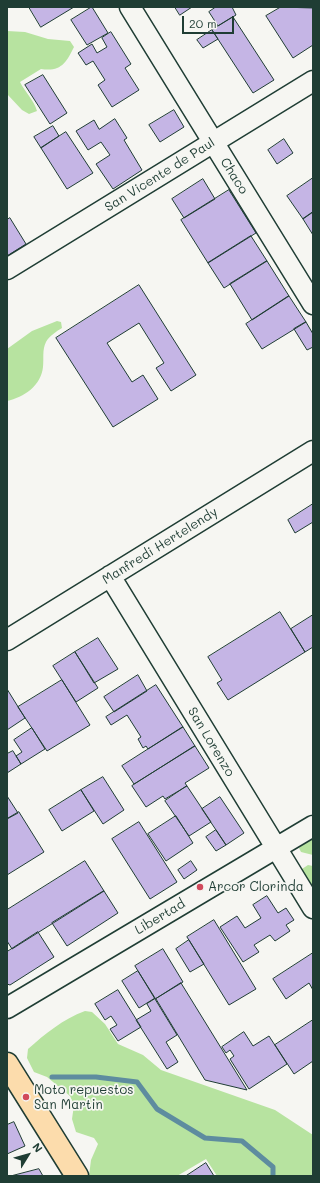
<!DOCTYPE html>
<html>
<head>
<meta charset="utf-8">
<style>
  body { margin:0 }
  #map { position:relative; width:320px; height:1183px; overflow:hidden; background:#f6f6f2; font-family:Mali,sans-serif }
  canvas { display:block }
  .frame { position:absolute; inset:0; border:8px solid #1f3d34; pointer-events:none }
  .north { position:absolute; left:8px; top:1135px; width:40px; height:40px; -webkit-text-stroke:3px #f6f6f2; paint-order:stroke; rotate:53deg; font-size:11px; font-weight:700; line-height:16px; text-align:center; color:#1f3d34 }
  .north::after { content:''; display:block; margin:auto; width:14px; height:18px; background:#1f3d34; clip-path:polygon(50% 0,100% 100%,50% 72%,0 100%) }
  .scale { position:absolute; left:182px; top:16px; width:52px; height:18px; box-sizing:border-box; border:2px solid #1f3d34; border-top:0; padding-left:5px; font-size:12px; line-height:14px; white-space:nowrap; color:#1f3d34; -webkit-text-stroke:3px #f6f6f2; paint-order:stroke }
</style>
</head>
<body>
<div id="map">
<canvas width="320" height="1183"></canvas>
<div class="frame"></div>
<div class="north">N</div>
<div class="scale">20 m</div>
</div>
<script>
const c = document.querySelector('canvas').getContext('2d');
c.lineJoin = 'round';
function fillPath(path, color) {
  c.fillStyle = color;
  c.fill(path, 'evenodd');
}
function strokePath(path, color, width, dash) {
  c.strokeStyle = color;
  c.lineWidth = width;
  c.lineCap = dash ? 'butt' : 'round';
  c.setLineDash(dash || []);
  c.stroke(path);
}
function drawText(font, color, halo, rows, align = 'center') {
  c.font = font + ' Mali,sans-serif';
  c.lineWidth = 3.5;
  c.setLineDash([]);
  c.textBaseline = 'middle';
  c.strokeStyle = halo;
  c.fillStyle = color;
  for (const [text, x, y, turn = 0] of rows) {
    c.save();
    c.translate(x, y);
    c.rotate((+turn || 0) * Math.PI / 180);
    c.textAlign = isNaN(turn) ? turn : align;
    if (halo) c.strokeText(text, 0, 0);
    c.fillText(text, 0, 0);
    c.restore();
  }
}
fillPath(new Path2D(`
  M7 31 25 32 48 39 70 41 74 47C66 63 61 72 41 69L20 82C25 92 34 100 37 111L29 114 22 110 7 94Z
  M57 321 61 322 62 328C57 331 49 336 46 342 42 350 44 358 43 367 41 386 24 397 7 401V349L32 331Z
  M313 836V855L301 852 299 848Z
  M308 865 313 866V887L302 874V869Z
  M85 1011 92 1012 105 1024 118 1044 143 1055 161 1070 275 1110 313 1135V1176H217L206 1159 177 1176H89L91 1160 98 1144 94 1138 76 1132 72 1119 74 1105 70 1096 47 1077 34 1072 27 1058 28 1049C45 1034 63 1019 85 1011Z`), '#b7e3a0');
strokePath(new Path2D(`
  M52 1077H96L137 1082 157 1109 205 1138 242 1141 273 1167V1176`), '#5e8c9f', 5);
const building = new Path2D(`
  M29 7H74L41 27Z
  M92 7 108 33 87 45 71 20Z
  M175 7H192L180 15Z
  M216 7H232L236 15 218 26 209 12Z
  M281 7 313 8V45L293 58 266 16Z
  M233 17 274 80 253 93 212 30Z
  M212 30 218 39 203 48 197 40Z
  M111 32 131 64 125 68 139 90 112 107 98 85 105 80 93 61 86 65 78 53 92 44 97 53 107 47 102 38Z
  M43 75 67 113 50 124 25 85Z
  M174 110 184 127 160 142 149 125Z
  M115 119 127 138 124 140 142 170 113 189 96 164 110 155 101 142 88 150 76 131 94 120 99 129Z
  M53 126 59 136 41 148 34 137Z
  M66 132 93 173 67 189 41 148Z
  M284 139 293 153 277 164 268 150Z
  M313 178V212L303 219 287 196Z
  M203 179 215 199 184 218 172 199Z
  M229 190 256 233 208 263 181 220Z
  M313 212V235L303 219Z
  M10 218 26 244 7 256V220Z
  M251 236 267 261 224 288 208 263Z
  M267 261 289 296 252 320 230 284Z
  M139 285 196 375 171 391 156 368 164 363 139 323 107 343 132 382 143 375 158 399 113 427 56 338Z
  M289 296 306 322 262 349 246 324Z
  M306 322 313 334V347L307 350 294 329Z
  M313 504V522L295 533 288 520Z
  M280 612 305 652 228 700 217 683 222 680 208 657Z
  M313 615V647L305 652 291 629Z
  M98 638 118 669 94 683 75 652Z
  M75 652 98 688 76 702 53 666Z
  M138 675 147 691 114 712 104 697Z
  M62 680 90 725 47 751 18 707Z
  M156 685 183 727 148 749 146 746 143 748 138 739 141 737 127 715 111 725 106 717Z
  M7 689 25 718 7 730Z
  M183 727 195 746 134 784 122 766Z
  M32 728 45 749 21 764 16 756 22 752 14 740Z
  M195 746 209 768 185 783 187 786 165 799 163 796 146 807 132 786Z
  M13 751 21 764 7 773V754Z
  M103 777 124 810 103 824 81 790Z
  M187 786 211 822 189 836 165 801Z
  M81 790 94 811 62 831 49 810Z
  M7 796 18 813 7 819Z
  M220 797 244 833 226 845 202 809Z
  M19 812 44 852 7 875V819Z
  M176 816 193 843 166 861 148 834Z
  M139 822 177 882 150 899 112 839Z
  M216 830 226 845 216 851 206 837Z
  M85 861 104 891 12 949 7 941V910Z
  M191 861 197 870 184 879 178 870Z
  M104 891 118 913 67 946 52 923Z
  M267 896 278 913 286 908 294 920 286 925 290 931 275 941 270 935 254 945 259 952 243 962 220 927 237 916 245 928 261 918 253 905Z
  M214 920 256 989 229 1005 187 937Z
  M38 932 54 957 10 985 7 984V952Z
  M189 940 204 964 190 972 176 949Z
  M163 949 183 982 155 999 135 966Z
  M313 953V990L309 983 286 999 273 979Z
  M138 971 155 998 139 1008 122 981Z
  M181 983 247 1090 205 1080 156 999Z
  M118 990 141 1027 118 1041 110 1029 117 1025 111 1016 105 1020 95 1004Z
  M155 999 177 1035 166 1042 178 1062 167 1069 136 1020 151 1011 147 1004Z
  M313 1020V1061L294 1074 275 1045Z
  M244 1032 253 1046 269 1036 287 1064 249 1089 230 1059 234 1056 230 1050 226 1053 222 1047Z
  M14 1122 25 1146 7 1154V1125Z
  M206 1163 214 1176H186Z
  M39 1169 43 1176H11Z`);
fillPath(building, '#c5b5e5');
strokePath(building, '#1f3d34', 1);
const minor = new Path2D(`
  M130 7 313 304
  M7 269 313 81
  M110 576 313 908
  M7 640 313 451
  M7 1008 313 826`);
const major = new Path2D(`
  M7 1064 77 1176`);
strokePath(minor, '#1f3d34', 23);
strokePath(major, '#1f3d34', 25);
strokePath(minor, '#f6f6f2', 20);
strokePath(major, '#fcdcac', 22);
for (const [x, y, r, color] of [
  [200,887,4,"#d1495b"],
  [26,1097,4,"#d1495b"]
]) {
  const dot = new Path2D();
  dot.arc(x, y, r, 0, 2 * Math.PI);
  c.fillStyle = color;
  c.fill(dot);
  strokePath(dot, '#f6f6f2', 1.5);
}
drawText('13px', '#1f3d34', '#f6f6f2', [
  ["San Vicente de Paul",160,175,-32],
  ["Chaco",234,176,58],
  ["Manfredi Hertelendy",160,546,-32],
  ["San Lorenzo",211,742,59],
  ["Libertad",160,917,-31]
]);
drawText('13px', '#1f3d34', '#f6f6f2', [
  ["Arcor Clorinda",208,887],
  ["Moto repuestos",34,1090],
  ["San Martin",34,1105]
], 'left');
</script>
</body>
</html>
